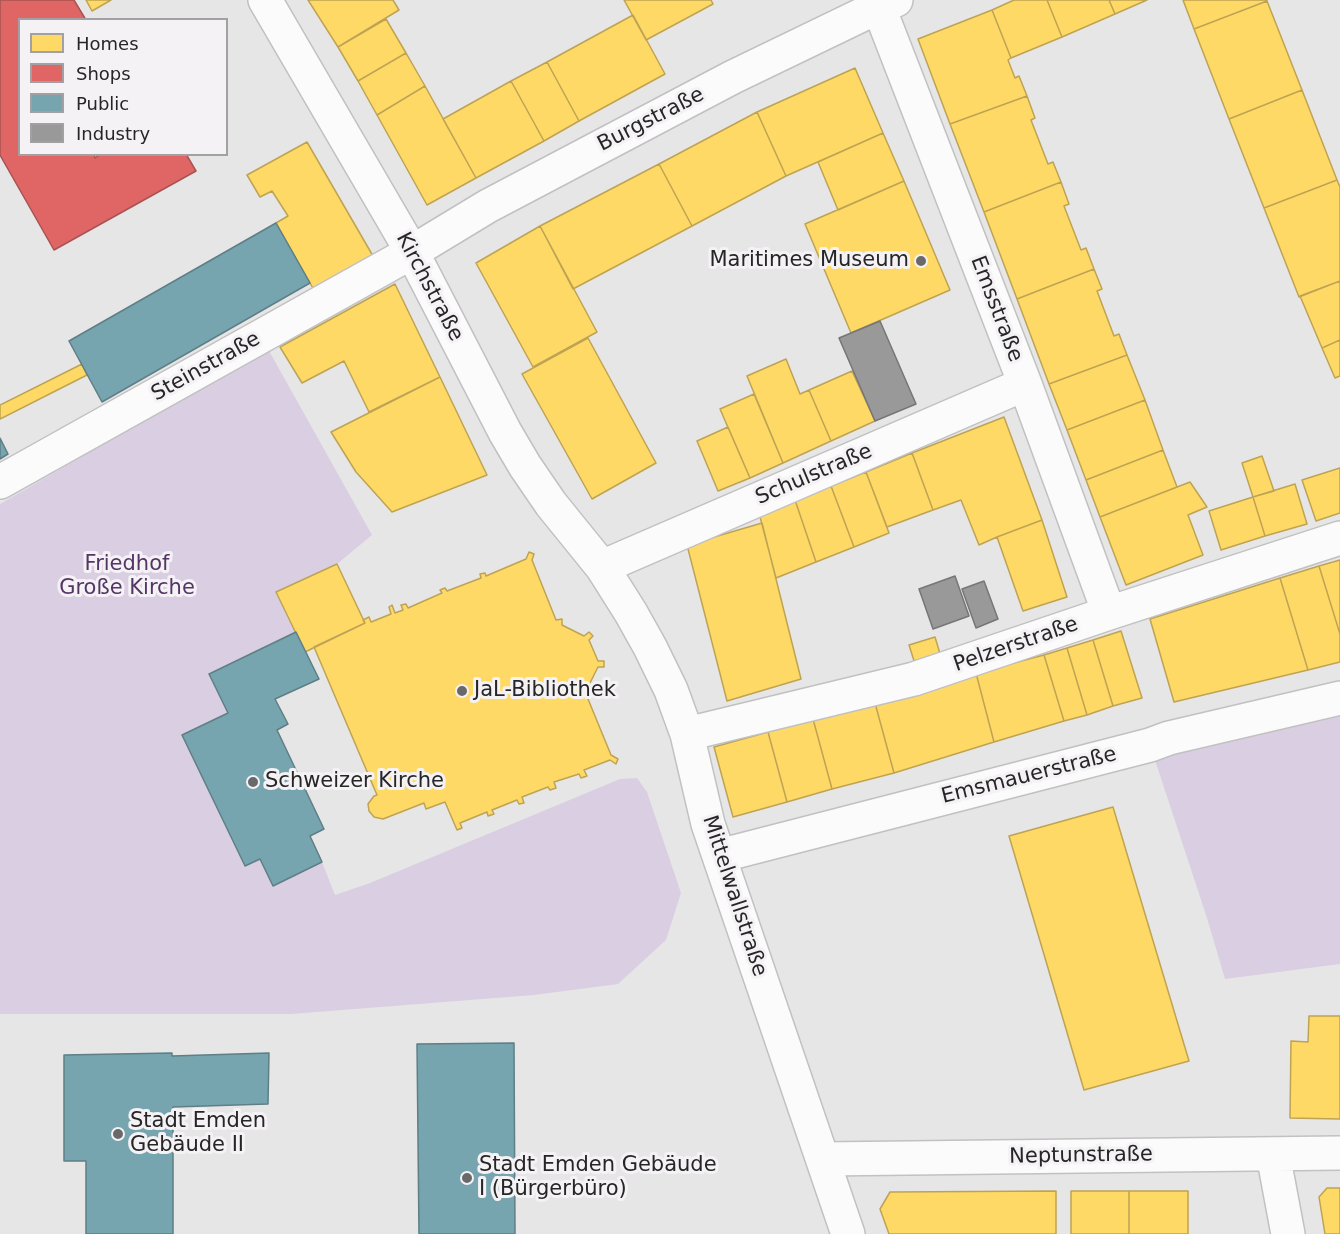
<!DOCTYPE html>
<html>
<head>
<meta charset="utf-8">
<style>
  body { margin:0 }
  #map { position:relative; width:1340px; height:1234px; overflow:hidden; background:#e7e6e7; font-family:"DejaVu Sans",sans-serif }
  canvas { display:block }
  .legend { position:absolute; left:18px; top:18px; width:210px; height:138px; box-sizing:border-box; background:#f4f2f5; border:2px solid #a2a0a3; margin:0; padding:8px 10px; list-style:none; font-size:18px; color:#272627 }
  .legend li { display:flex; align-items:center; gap:12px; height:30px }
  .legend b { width:30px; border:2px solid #a2a0a3 }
</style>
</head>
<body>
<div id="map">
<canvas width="1340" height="1234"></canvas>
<ul class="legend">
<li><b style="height:16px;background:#ffd966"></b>Homes</li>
<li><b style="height:16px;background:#e06666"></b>Shops</li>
<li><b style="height:16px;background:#76a5af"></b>Public</li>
<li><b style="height:16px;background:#999"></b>Industry</li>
</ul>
</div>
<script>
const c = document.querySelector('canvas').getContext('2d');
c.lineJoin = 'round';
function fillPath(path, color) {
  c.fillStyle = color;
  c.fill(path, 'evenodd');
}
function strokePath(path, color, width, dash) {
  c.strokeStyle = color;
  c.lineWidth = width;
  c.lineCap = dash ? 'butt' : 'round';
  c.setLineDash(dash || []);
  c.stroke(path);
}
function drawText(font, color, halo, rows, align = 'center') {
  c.font = font + ' "DejaVu Sans",sans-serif';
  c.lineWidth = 6;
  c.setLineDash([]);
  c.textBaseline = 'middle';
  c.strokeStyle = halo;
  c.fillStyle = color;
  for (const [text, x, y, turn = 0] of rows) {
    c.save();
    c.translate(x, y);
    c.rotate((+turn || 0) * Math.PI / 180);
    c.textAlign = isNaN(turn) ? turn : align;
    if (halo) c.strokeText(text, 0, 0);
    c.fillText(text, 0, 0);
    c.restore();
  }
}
fillPath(new Path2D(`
  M268 349 372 535 337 564 277 592 296 632 209 673 228 713 182 735 244 866 260 859 273 886 322 862 335 895 370 883 620 779 637 778 647 792 681 893 666 940 618 984 534 995 291 1014H0V504Z
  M1340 698V964L1225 979 1207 918 1150 745Z`), '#dacee2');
const homes = new Path2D(`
  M86 0H111L92 11Z
  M308 0H393L399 10 338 47Z
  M624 0H711L713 4 646 40Z
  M1014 0H1047L1062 37 1011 58 992 10Z
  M1047 0H1109L1115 14 1062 37Z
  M1109 0H1147L1115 14Z
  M1183 0H1267V1L1194 29Z
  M1267 1 1302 90 1229 119 1194 29Z
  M992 10 1011 58 1008 60 1015 78 1019 76 1027 96 950 124 918 39Z
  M633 15 665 74 579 121 547 62Z
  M386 19 406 53 358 81 338 47Z
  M406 53 425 86 377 115 358 81Z
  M547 62 579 121 544 141 511 81Z
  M855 68 883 133 786 176 757 112Z
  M511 81 544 141 476 178 443 119Z
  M425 86 476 178 427 205 377 115Z
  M1302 90 1337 180 1264 208 1229 119Z
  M1027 96 1035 118 1031 120 1048 164 1053 162 1061 182 984 212 950 124Z
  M757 112 786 176 692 226 659 164Z
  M883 133 904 181 838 210 818 162Z
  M307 142 373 256 314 290 276 223 288 216 272 191 260 197 247 175Z
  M659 164 692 226 573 289 540 226Z
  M1337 180 1340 187V281L1299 297 1264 208Z
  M904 181 950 290 851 333 805 224Z
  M1061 182 1069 204 1064 206 1081 250 1086 248 1094 269 1017 299 984 212Z
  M540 226 597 332 533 367 476 263Z
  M1094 269 1102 289 1097 291 1114 336 1119 334 1127 355 1049 384 1017 299Z
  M1340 281V340L1322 348 1300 296Z
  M395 284 440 377 369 412 344 361 302 383 280 347Z
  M588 338 656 463 592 499 522 374Z
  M1340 340V376L1335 378 1322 348Z
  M1127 355 1145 400 1067 430 1049 384Z
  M786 359 800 394 809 390 831 441 783 463 747 376Z
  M82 364 87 375 0 419V405Z
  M852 371 875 421 831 441 809 390Z
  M440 377 487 475 392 512 356 472 331 432Z
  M754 394 783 463 750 478 720 409Z
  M1145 400 1163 450 1086 480 1067 430Z
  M1004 417 1042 520 997 537 979 545 961 500 933 510 912 453Z
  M728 427 750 478 718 491 697 441Z
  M1163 450 1177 487 1100 517 1086 480Z
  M912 453 933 510 887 527 866 472Z
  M1262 456 1274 491 1253 497 1242 463Z
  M1340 468V513L1316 521 1302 480Z
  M866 472 889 533 854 547 831 486Z
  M1190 482 1207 507 1188 515 1203 555 1126 585 1100 517Z
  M1295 484 1307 524 1265 536 1253 497Z
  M831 486 854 547 816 562 795 500Z
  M1253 497 1265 536 1221 550 1209 511Z
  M795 500 816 562 776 578 759 513Z
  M1042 520 1067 597 1023 611 997 537Z
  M762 523 801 679 727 701 687 545Z
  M529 552 534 554 532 560 556 620 562 619V625L584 636 589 632 593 636 589 640 598 661H604V667H598L588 687 593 694 588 699 611 755 618 759 616 764 610 760 584 770 587 776 581 778 579 774 554 782 556 788 550 790 548 787 522 797 524 803 519 804 517 800 492 810 494 814 488 816 487 812 460 823 462 828 457 830 445 802 426 809 424 803 383 819 374 817 369 811 368 804 374 796 377 795 314 647 365 623 363 620 369 617 371 622 391 614 389 607 392 605 395 613 403 610 401 605 406 604 408 608 442 593 440 590 445 588 447 591 481 578 480 574 485 573 486 576 526 559Z
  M1340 560V634L1319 566Z
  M337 564 365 623 305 652 276 592Z
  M1319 566 1340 634V662L1308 670 1280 578Z
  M1280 578 1308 670 1174 702 1150 619Z
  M1121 631 1142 698 1113 706 1093 640Z
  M935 637 941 657 915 664 909 645Z
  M1093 640 1113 706 1087 715 1067 648Z
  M1067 648 1087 715 1064 721 1044 655Z
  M1044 655 1064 721 994 742 976 673Z
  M976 673 994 742 894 773 875 703Z
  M875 703 894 773 832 789 813 719Z
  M813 719 832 789 787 802 768 732Z
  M768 732 787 802 733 817 714 747Z
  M1113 807 1189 1061 1084 1090 1009 836Z
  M1309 1016H1340V1119L1290 1118 1291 1041 1308 1042Z
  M1327 1188H1340V1234H1325L1319 1197Z
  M1056 1191V1234H889L880 1209 890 1192Z
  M1071 1191H1129V1234H1071Z
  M1129 1191H1188V1234H1129Z`);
fillPath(homes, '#ffd966');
strokePath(homes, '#bea353', 1.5);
const shops = new Path2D(`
  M0 0H74L86 20H20V154H94L95 158 101 154H186L196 171 54 250 0 155Z`);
fillPath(shops, '#e06666');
strokePath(shops, '#a85353', 1.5);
const public = new Path2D(`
  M276 223 310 283 102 402 69 341Z
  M0 438 8 454 0 459Z
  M296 632 319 679 275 699 288 724 277 730 324 829 310 836 322 862 273 886 260 859 245 866 182 735 228 713 209 674Z
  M514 1043 515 1234H419L417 1044Z
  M172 1053V1056L269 1053 268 1104 173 1107V1234H86V1161H64V1055Z`);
fillPath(public, '#76a5af');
strokePath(public, '#5e7f86', 1.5);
const industry = new Path2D(`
  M880 321 916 404 875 421 839 338Z
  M955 576 969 616 933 629 919 589Z
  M984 581 998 619 976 628 962 589Z`);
fillPath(industry, '#999');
strokePath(industry, '#777677', 1.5);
const minor = new Path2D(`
  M265 0 412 252 505 432 525 466 551 504 602 567 631 613 650 647 671 690 687 734 708 824 848 1234
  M876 0 1025 384 1109 613
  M0 482 412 252 488 206 733 77 878 7 896 0
  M602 567 1025 384
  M687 734 914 679 1109 613 1340 538
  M719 856 1150 745 1169 738 1340 698
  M1273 1154 1288 1234
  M823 1159 1340 1153`);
strokePath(minor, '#c2c1c2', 36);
strokePath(minor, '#fbfbfb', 33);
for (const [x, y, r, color] of [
  [921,261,6,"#6a696a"],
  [462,691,6,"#6a696a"],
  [253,782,6,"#6a696a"],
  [118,1134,6,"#6a696a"],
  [467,1178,6,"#6a696a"]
]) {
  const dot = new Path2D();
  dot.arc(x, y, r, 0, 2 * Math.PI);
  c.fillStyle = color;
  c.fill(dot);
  strokePath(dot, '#f4f2f5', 2);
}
drawText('21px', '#272627', '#f4f2f5', [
  ["Burgstraße",651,120,-27],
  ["Kirchstraße",429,287,62],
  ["Emsstraße",996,309,69],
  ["Steinstraße",206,367,-29],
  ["Schulstraße",814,475,-23],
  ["Pelzerstraße",1016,645,-19],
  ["Emsmauerstraße",1029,776,-14],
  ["Mittelwallstraße",734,896,72],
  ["Neptunstraße",1081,1156,-1]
]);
drawText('21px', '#272627', '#f4f2f5', [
  ["Maritimes Museum",909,261,"right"],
  ["JaL-Bibliothek",474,691],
  ["Schweizer Kirche",265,782],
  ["Stadt Emden",130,1122],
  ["Gebäude II",130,1146],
  ["Stadt Emden Gebäude",479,1166],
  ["I (Bürgerbüro)",479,1190]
], 'left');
drawText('21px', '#553566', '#f4f2f5', [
  ["Friedhof",127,565],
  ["Große Kirche",127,589]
]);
</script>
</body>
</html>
